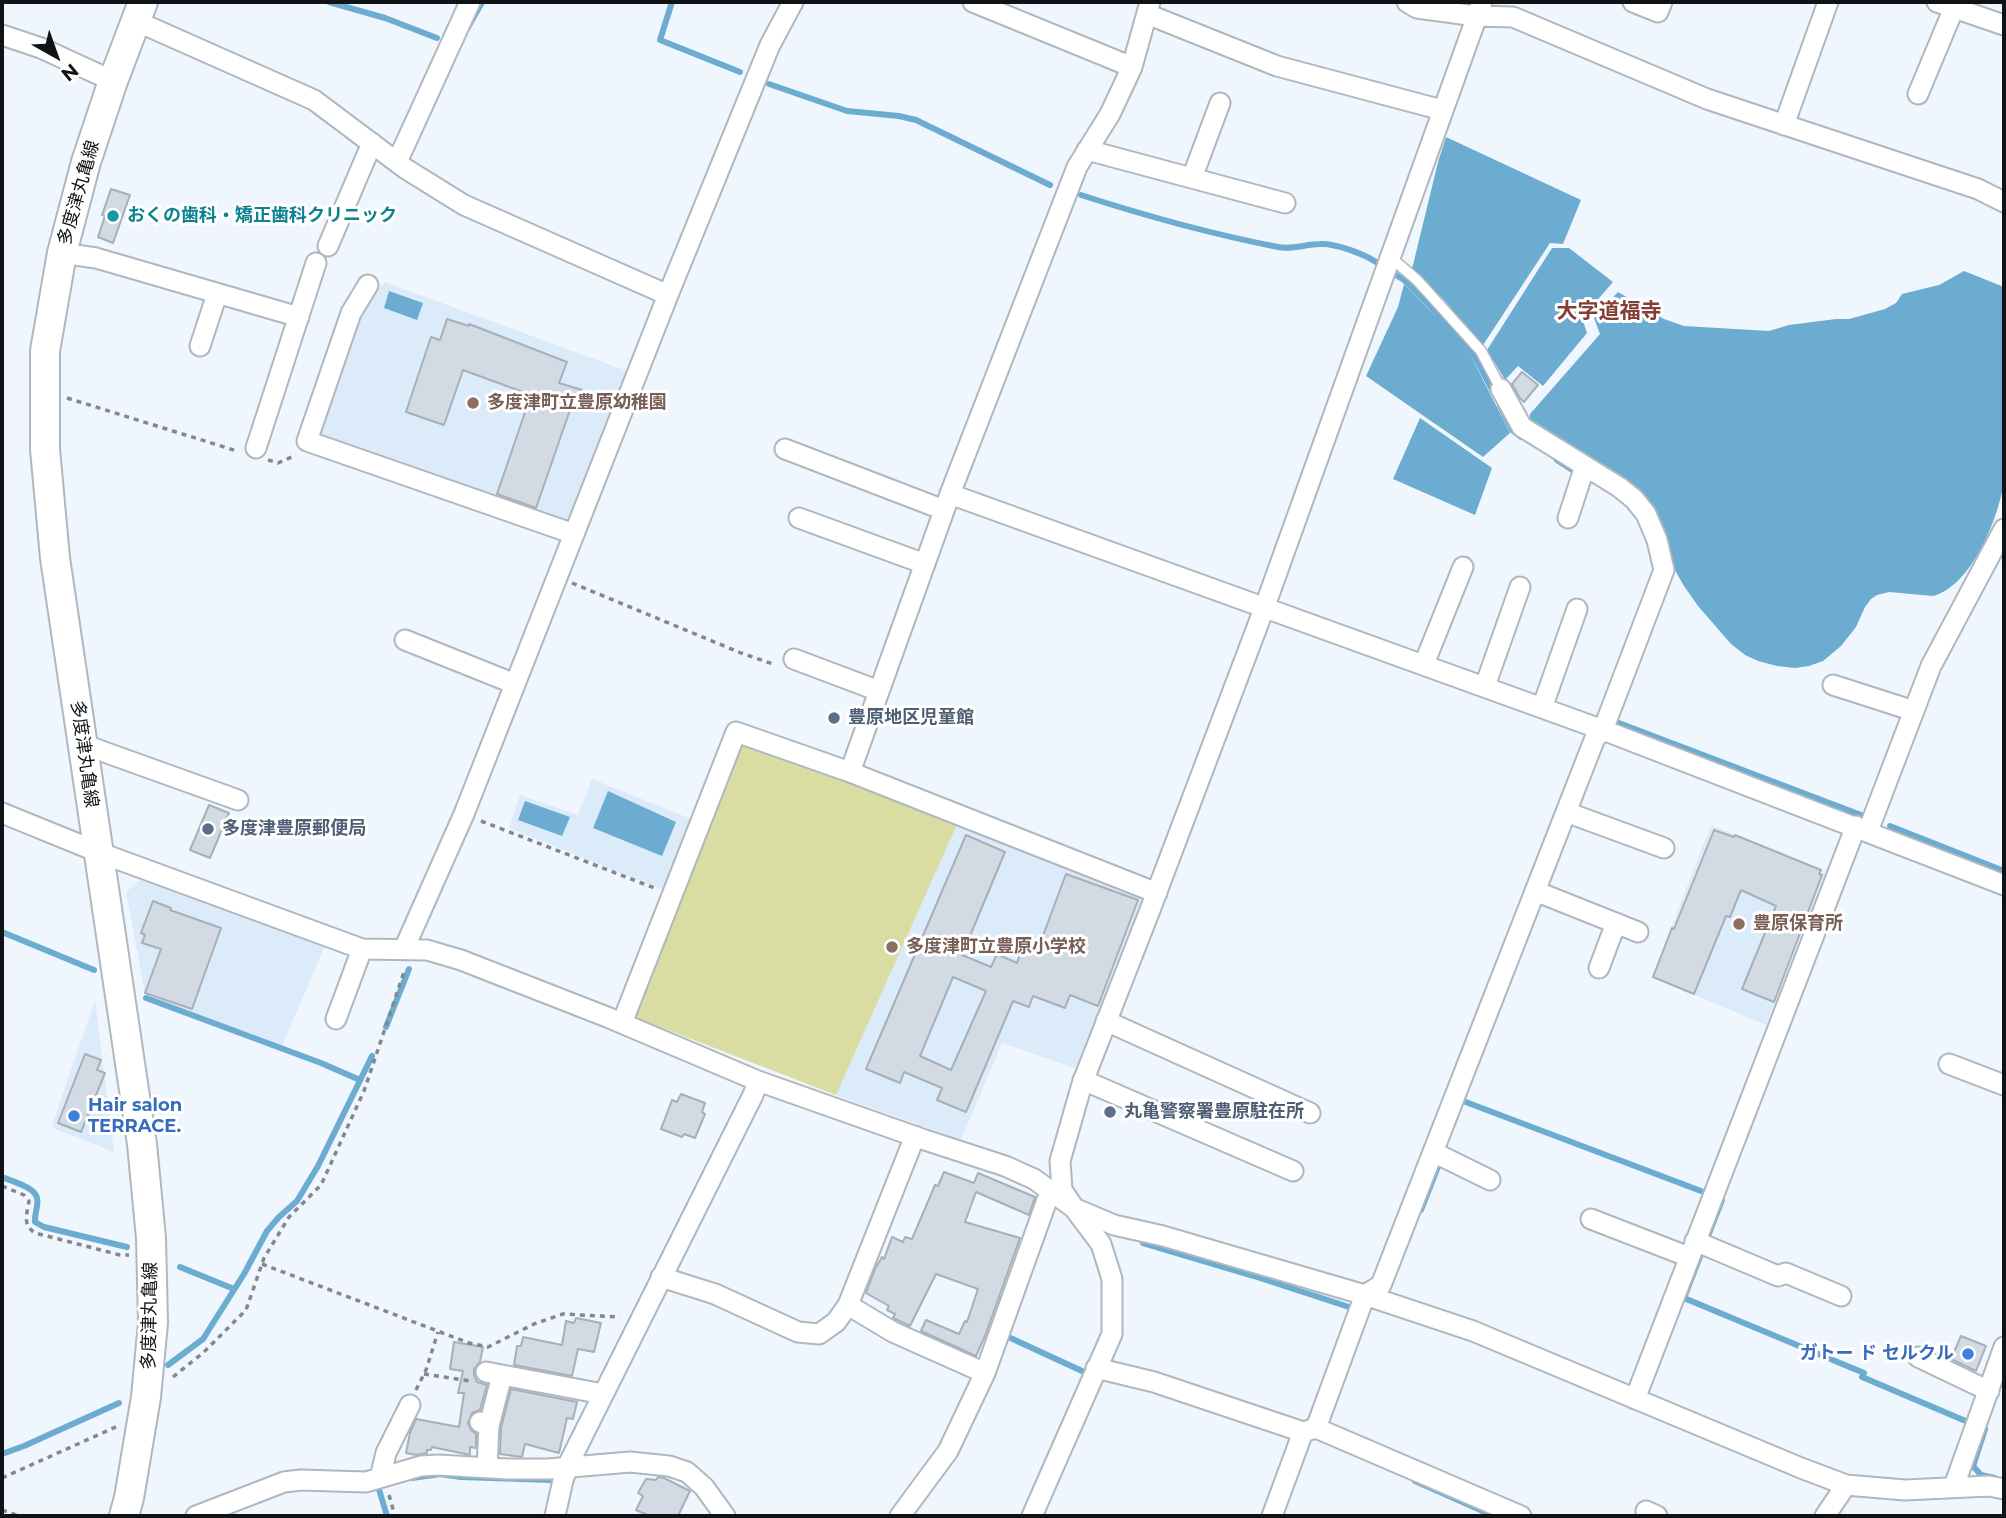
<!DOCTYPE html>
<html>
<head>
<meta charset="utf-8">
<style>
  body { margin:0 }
  #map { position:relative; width:2006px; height:1518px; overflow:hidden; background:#eff6fe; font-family:Montserrat,sans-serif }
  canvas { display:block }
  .frame { position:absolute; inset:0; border:4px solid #101316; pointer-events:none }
  .north { position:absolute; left:21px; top:21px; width:70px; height:70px; -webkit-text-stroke:5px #fff; paint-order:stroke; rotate:140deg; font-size:19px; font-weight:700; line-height:28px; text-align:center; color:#101316 }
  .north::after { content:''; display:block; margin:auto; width:24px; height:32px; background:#101316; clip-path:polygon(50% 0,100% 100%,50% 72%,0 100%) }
</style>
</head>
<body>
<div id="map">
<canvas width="2006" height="1518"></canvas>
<div class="frame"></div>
<div class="north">N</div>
</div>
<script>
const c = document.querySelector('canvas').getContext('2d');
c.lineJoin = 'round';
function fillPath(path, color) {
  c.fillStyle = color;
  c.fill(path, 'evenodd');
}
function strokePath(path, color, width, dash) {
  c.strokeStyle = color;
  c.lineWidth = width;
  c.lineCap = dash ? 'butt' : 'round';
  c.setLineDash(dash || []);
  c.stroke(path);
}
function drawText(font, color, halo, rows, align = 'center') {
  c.font = font + ' Montserrat,"Noto Sans JP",sans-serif';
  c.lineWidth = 6;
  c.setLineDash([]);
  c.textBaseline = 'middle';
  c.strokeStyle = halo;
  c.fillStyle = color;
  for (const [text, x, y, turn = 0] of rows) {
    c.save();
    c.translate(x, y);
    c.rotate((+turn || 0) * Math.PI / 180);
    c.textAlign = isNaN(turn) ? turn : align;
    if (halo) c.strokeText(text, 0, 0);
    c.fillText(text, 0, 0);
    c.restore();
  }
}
fillPath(new Path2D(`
  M385 282 627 371 571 519 564 525 319 435 361 316 370 295Z
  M741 743 847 780 1145 898 1077 1069 1002 1043 961 1140 836 1095 637 1018 634 1012 678 896 509 828 520 795 578 815 592 779 706 825Z
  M1711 825 1826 871 1766 1025 1652 977Z
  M140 880 326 944 281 1048 146 998 126 892Z
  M95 1000 114 1152 55 1129 52 1125Z`), '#dcebf9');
fillPath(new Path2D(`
  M741 743 958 822 836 1095 637 1018 634 1012Z`), '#d9dda1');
fillPath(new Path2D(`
  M1446 137 1581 200 1563 244 1550 243 1483 345 1444 300 1412 269 1438 162Z
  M1552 248H1569L1613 282 1582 318 1587 333 1543 386 1518 366 1505 380 1487 350Z
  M1964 271 2004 287C2004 332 2004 377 2004 422 2004 441 2006 462 2004 481 1999 517 1972 586 1933 596L1889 592 1877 595 1871 599 1865 607 1856 627 1841 646 1823 661 1809 666 1795 668 1777 666 1758 661 1745 655 1731 644 1698 606 1684 586 1673 567 1665 537 1530 423V414L1600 334 1594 318 1618 292 1664 319 1684 326 1769 331 1789 325 1836 319H1849L1885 309 1896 303 1902 294 1939 285Z
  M1404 284 1446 327 1472 358 1510 433 1483 457 1366 376 1398 307Z
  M389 291 423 303 417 320 384 308Z
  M1420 418 1492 468 1475 515 1393 479Z
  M608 791 676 822 662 856 593 828Z
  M525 801 570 817 562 836 518 820Z`), '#6dacd1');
strokePath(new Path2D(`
  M329 2 385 18 437 38
  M672 2 660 40 740 72
  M467 29 482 2
  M769 84 847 111 899 116 916 120 1050 185
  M1081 195C1146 216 1211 234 1278 247 1292 250 1306 244 1320 244 1335 243 1364 254 1376 262
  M1396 275 1404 280 1430 306 1475 357 1494 393
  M1500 406 1512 430 1521 437
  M1557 460 1574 471
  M1611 720 1861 815
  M1890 826 2004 871
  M2 932 94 970
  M146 998 321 1063 360 1080
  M386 1027 409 969
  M1463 1101 1701 1191
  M2 1177C11 1181 35 1187 37 1198 39 1206 34 1214 35 1222L44 1227 127 1247
  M1722 1200 1684 1298 1864 1373 1862 1377 1968 1422
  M1421 1210 1441 1159
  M1143 1243 1254 1276 1349 1307
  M180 1267 234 1289
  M1004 1335 1082 1371
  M168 1365 203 1339 244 1274 267 1231 279 1217 297 1201 318 1166 372 1056
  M1985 1429 1973 1466 1981 1475 1995 1478
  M2 1454 24 1446 119 1403
  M412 1478 440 1474 461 1477 552 1480
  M1415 1481 1494 1516
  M378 1486 387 1516`), '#6dacd1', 6);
const building = new Path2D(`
  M111 189 130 195 113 243 98 237 105 216 102 215Z
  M447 319 469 326V324L567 362 559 383 582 390 575 409 571 407 536 508 497 494 531 395 463 370 444 425 406 412 431 337 440 340Z
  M1522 372 1538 385 1524 402 1520 398 1512 384Z
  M209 805 229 813 210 858 190 850Z
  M1714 830 1734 837 1735 835 1821 870 1819 874 1822 875 1774 1002 1742 989 1776 906 1741 890 1730 917 1726 916 1694 994 1653 977 1672 928 1674 929Z
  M966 835 1005 852 962 955 991 967 997 954 1017 963 1024 943 1038 949 1066 874 1138 900 1098 1006 1070 995 1065 1008 1033 996 1029 1007 1013 1001 966 1112 937 1100 942 1088 904 1072 900 1083 866 1069ZM953 977 986 991 951 1070 920 1056Z
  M153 901 171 908 170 910 221 928 192 1009 145 993 161 949 142 943 145 935 141 933Z
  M85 1054 101 1060 97 1070 105 1073 81 1132 58 1123Z
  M681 1094 705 1103 702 1112 705 1114 695 1138 684 1134 682 1137 661 1129 672 1100 677 1102Z
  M944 1172 974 1183 978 1173 1035 1197 1029 1215 976 1192 965 1222 1020 1238 985 1336 976 1356 921 1331 926 1320 959 1334 965 1321 967 1322 978 1289 936 1274 910 1326 893 1318 895 1314 887 1310 889 1306 866 1293 875 1269 882 1257 884 1259 892 1237 903 1242 905 1237 912 1239 935 1185 938 1186Z
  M576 1318 601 1323 594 1352 578 1349 572 1376 514 1365 517 1346H521L523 1337 562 1345 566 1321 574 1323Z
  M1961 1336 1986 1346 1976 1371 1951 1359Z
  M454 1342 483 1347 480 1362 474 1369V1375L477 1382 487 1385 480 1410 472 1413 468 1423 471 1430 476 1434V1448L470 1447V1455L432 1447 431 1450H427V1453L416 1455 406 1453 410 1433 416 1419 459 1427 464 1393H458L463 1371 450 1369Z
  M511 1389 577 1402 573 1419 567 1418 559 1453 525 1444 522 1457 500 1454 501 1428Z
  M658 1477 664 1478 690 1491 678 1516H650L636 1510 643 1496 638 1493 646 1479 656 1480Z`);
fillPath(building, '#d2dae3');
strokePath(building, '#a7afb8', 2);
const lane = new Path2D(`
  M1390 257 1417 280 1481 351 1501 389`);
const street = new Path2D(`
  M973 2 1132 67
  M1150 2 1132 67 1110 114 1077 167 950 494 850 772 1157 893
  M1407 2 1417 8 1476 16 1513 17 1707 99 1978 189 2004 202
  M1633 2 1658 12 1662 2
  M1937 2 2004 25
  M1147 14 1277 66 1442 110
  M136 21 314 100 406 169 464 205 668 295
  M2 35 41 48 113 81
  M1918 94 1954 8
  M1784 125 1828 2
  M1087 150 1285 203
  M397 162 470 2
  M1192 178 1220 103
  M328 246 372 143
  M62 253 96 258 299 317
  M368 285 351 313 307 441 574 534
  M200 346 217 294
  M256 448 316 263
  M785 449 944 510
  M950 494 1603 730 2004 885
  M799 518 925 564
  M1568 518 1585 466
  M405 640 515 684
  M794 659 879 691
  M1424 664 1463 567
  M1833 685 1914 711
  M1485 686 1520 587
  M1542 708 1577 609
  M82 744 238 800
  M1566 812 1664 848
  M2 813 98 852 362 949 427 950 461 960 607 1017 758 1081 925 1140 1005 1166 1034 1179 1074 1208 1114 1225 1163 1236 1365 1295 1473 1331 1801 1468 1846 1485 1905 1490 1989 1486 2004 1489
  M1868 831 1931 666 2004 529
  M1535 891 1638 932
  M404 949 464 814 668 295 770 45 793 2
  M1599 968 1616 923
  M336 1019 362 949
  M1106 1021 1310 1113
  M622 1023 736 732 850 772
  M1949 1064 2004 1085
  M1083 1080 1293 1171
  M1433 1152 1490 1180
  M1591 1219 1689 1257
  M1695 1241 1778 1276 1786 1273 1841 1296
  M661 1277 715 1294 798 1332 819 1334 836 1322 848 1305 915 1136
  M848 1305 893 1332 985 1373
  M1918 1357 1989 1391
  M1096 1368 1154 1382 1303 1432 1316 1428 1521 1516
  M486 1372 603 1394
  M1635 1399 1856 826
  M480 1422 489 1426 487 1467
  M489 1426 502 1375
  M1316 1428 1365 1295 1381 1285 1595 738 1603 730 1664 570 1657 540 1646 514 1634 499 1619 487 1522 427 1501 389
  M380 1478 386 1453 410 1405
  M1954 1486 2004 1347
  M1646 1511 1657 1516
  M196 1516 284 1482 301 1480 366 1482 421 1466 438 1465 508 1469H548L630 1462 669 1466 687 1472 704 1487 725 1516
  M555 1516 563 1480 570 1461 753 1095 758 1081
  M900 1516 948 1451 985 1373 1047 1200 1052 1191
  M1032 1516 1112 1334V1279L1101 1244 1074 1208 1062 1190 1060 1161 1082 1084 1150 910 1265 606 1482 2
  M1272 1516 1303 1432
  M1825 1516 1846 1485`);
const secondary = new Path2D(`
  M124 1516 129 1498 146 1397 153 1323 151 1238 142 1144 55 558 45 449V351L62 253 86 162 113 81 143 2`);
strokePath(lane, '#afb7bf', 13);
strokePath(street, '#afb7bf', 23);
strokePath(secondary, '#afb7bf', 32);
strokePath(new Path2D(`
  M67 398 237 451
  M268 460 278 463 296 455
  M572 583 741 653 776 665
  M481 821 657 889
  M2 1186 24 1195 29 1201C27 1215 22 1224 35 1233L120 1255H129
  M262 1264 469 1343 488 1347 534 1324 563 1314 620 1317
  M424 1374 470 1381
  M173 1377 204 1352 246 1310 264 1258 289 1217 321 1185 364 1091 405 969
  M416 1390 426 1370 438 1332
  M2 1478 118 1426
  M389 1495 395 1516
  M2 1510 19 1516`), '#83888d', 3.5, [5, 5]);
strokePath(lane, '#fff', 10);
strokePath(street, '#fff', 19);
strokePath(secondary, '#fff', 28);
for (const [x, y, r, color] of [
  [113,216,7,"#0f9aa8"],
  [473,403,7,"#8d6e63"],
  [834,718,7,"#5c6f8a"],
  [208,829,7,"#5c6f8a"],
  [1739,924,7,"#8d6e63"],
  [892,947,7,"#8d6e63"],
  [1110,1112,7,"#5c6f8a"],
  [74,1116,7,"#3f7fe0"],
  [1968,1354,7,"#3f7fe0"]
]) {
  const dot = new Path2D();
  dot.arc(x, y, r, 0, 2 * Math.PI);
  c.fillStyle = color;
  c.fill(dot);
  strokePath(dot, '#fff', 2.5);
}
drawText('18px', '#101316', '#fff', [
  ["多度津丸亀線",79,193,-74],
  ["多度津丸亀線",84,754,82],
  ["多度津丸亀線",150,1316,-89]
]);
drawText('bold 18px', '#0d838f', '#fff', [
  ["おくの歯科・矯正歯科クリニック",127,216]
], 'left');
drawText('bold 18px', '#785e54', '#fff', [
  ["多度津町立豊原幼稚園",487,403],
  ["豊原保育所",1753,924],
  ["多度津町立豊原小学校",906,947]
], 'left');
drawText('bold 18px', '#4e5e75', '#fff', [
  ["豊原地区児童館",848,718],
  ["多度津豊原郵便局",222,829],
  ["丸亀警察署豊原駐在所",1124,1112]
], 'left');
drawText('bold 18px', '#366cbe', '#fff', [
  ["Hair salon",88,1106],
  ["TERRACE.",88,1127],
  ["ガトー ド セルクル",1954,1354,"right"]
], 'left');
drawText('bold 21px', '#853d35', '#fff', [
  ["大字道福寺",1609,312]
]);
</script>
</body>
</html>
